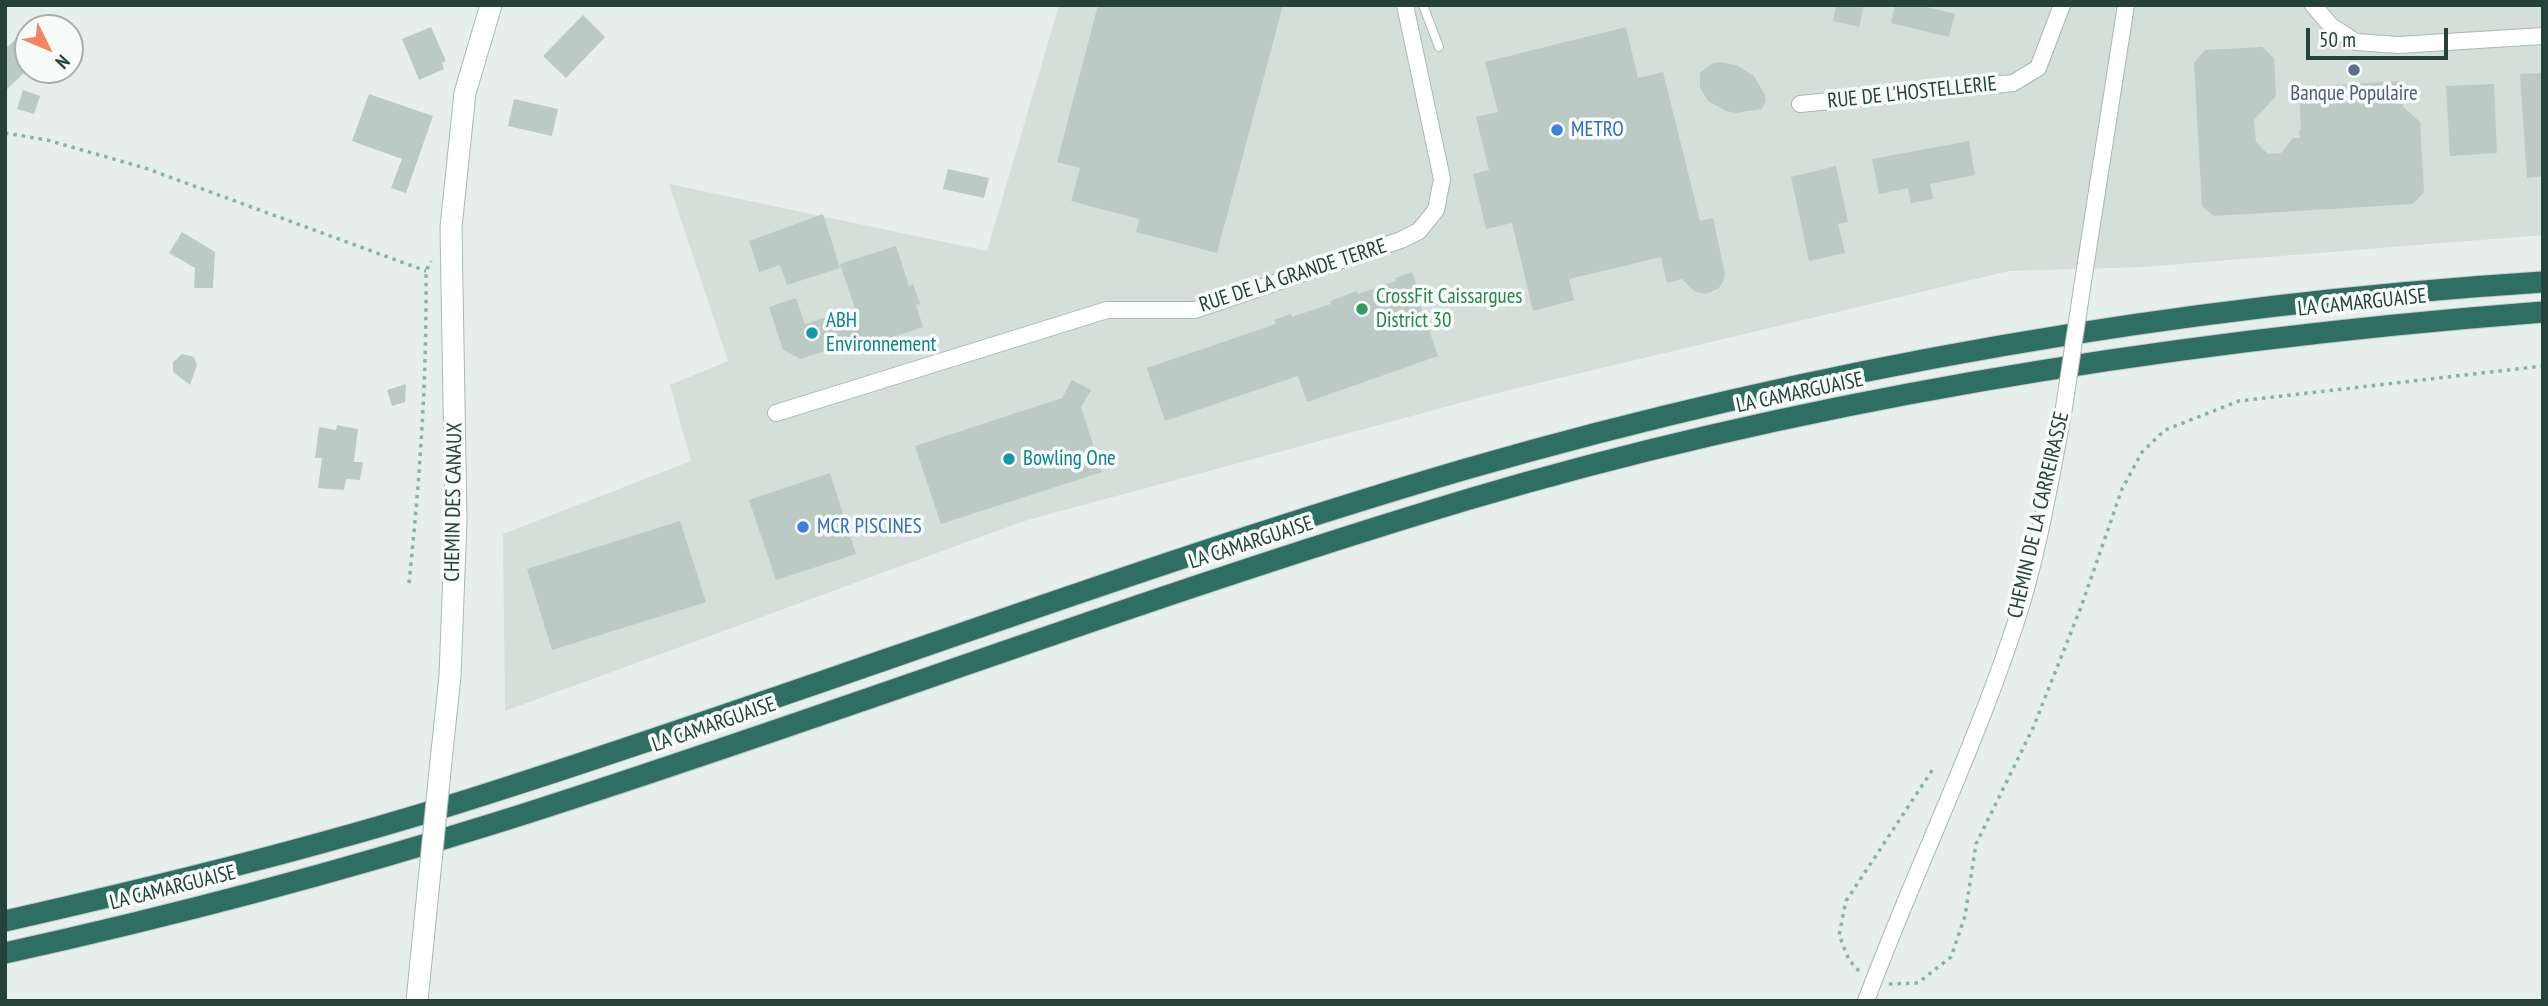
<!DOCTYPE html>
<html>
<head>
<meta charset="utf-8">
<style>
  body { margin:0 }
  #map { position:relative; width:2548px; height:1006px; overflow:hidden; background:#e6efeb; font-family:"PT Sans Narrow",sans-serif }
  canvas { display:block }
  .frame { position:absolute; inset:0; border:7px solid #24423a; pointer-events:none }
  .north { position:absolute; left:14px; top:14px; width:70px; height:70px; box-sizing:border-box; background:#f7fbf9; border:2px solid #a3b1ad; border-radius:50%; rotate:133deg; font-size:19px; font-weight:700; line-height:28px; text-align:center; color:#24423a }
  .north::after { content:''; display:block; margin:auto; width:24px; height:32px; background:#f4845f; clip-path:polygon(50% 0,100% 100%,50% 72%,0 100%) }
  .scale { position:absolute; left:2306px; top:28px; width:142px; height:32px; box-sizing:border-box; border:4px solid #24423a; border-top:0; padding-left:9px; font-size:21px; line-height:24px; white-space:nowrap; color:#24423a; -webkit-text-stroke:5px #f7fbf9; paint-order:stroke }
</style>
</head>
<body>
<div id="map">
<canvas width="2548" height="1006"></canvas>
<div class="frame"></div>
<div class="north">N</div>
<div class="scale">50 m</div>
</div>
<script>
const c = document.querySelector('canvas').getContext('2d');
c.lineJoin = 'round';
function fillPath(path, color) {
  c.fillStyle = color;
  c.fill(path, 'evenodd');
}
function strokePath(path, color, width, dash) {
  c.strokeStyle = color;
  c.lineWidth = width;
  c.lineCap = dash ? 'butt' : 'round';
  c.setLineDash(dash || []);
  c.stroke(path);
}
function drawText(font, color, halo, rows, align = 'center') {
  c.font = font + ' "PT Sans Narrow",sans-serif';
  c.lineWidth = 7;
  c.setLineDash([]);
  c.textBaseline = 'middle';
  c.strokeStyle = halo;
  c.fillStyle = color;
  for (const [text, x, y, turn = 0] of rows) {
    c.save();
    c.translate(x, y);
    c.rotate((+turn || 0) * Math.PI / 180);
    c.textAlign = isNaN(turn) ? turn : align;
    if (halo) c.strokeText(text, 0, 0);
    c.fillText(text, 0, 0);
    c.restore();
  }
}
fillPath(new Path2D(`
  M1059 5H2543V235L2143 267 2009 271 1497 393 1024 521 505 711 503 534 691 461 670 385 728 361 669 184 987 251Z`), '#d4dfda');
fillPath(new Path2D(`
  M1098 5H1283L1217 253 1136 232 1139 219 1071 201 1080 168 1057 162Z
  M1836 5H1864L1859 27 1833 21Z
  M1895 5H1919L1955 14 1949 37 1891 23Z
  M583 15 605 37 566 78 543 56Z
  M431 27 446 61 442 63 444 69 419 80 402 39Z
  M1626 27 1638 78 1663 72 1700 221 1713 218 1725 274 1723 282 1718 289 1705 294 1694 291 1682 279 1667 283 1661 257 1569 279 1574 300 1533 311 1512 223 1486 229 1473 174 1489 170 1476 117 1498 112 1485 62Z
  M16 39 28 51V69L5 91V49Z
  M2262 47 2274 58 2276 96 2254 120 2256 142 2268 154 2281 153 2293 138H2300L2299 131 2301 130 2299 87 2402 81 2403 107 2420 122 2424 192 2413 204 2214 216 2202 206 2194 63 2205 50Z
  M1719 62 1736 65 1754 76 1765 95 1766 101 1762 109 1736 113 1726 111 1708 101 1700 88V73L1711 64Z
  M2543 73V176L2527 178 2520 74Z
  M2494 84 2497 153 2450 156 2446 86Z
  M23 90 40 96 34 114 17 109Z
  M369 94 433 116 406 193 391 188 402 159 352 141Z
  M514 99 558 109 552 136 508 126Z
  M1969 141 1975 175 1930 184 1933 199 1911 203 1908 188 1879 194 1872 159Z
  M1836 166 1848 222 1838 224 1845 253 1809 261 1791 177Z
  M948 169 989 178 984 198 943 189Z
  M823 214 840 268 787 285 780 265 759 272 749 241Z
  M182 232 215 252 213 288H194L195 268 169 253Z
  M896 246 909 286 913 284 920 304 916 305 923 327 868 345 865 337 801 359 783 350 769 307 796 298 805 324 855 308 840 264Z
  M1412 272 1419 292 1416 293 1438 356 1307 402 1298 376 1165 421 1147 368 1276 324 1274 320 1291 314 1292 317 1331 304 1330 301 1357 291 1358 294 1396 281 1395 278Z
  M182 354 194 357 197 365 190 385 173 372V362Z
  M1072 380 1091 390 1081 407 1102 472 941 524 915 446 1062 398Z
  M406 384 405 402 392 406 387 390Z
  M337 425 358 429 354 462H363L360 480 346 479 344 490 318 488 322 458H315L319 427 336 430Z
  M830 473 856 554 776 580 749 500Z
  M680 521 706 602 552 650 527 569Z`), '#bbcac4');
const lane = new Path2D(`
  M1423 5 1439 47`);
const street = new Path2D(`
  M2313 5 2331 26 2356 42 2398 45 2543 36
  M1800 104 2013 83 2038 68 2062 5
  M2082 288 2126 5
  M776 413 1107 310H1195L1401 240 1419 231 1436 210 1442 179 1405 5
  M1866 1001C1912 877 1971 757 2013 631 2037 561 2049 487 2063 414`);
const secondary = new Path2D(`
  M441 761 450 676 456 520 451 227 465 93 491 5
  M417 1001 428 891`);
const highway = new Path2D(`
  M5 921C172 883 339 842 502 789 824 686 1141 564 1466 469 1817 368 2179 305 2543 282
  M5 953C173 916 339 872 502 821 825 719 1142 597 1466 500 1816 396 2180 340 2543 312`);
strokePath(lane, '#a8b8b2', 10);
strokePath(street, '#a8b8b2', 18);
strokePath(secondary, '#a4bbb3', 23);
strokePath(highway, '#c2cac8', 23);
strokePath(new Path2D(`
  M5 133 47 140 145 168 426 271
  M409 583C420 477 427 377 426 271L431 261
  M1859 971 1849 960 1839 935 1846 901 1933 769
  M1889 984 1918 983 1951 957 1965 916 1976 844 2033 728 2081 607 2122 489 2142 452 2165 430 2239 401 2543 366`), '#86b3a5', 3.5, [3.5, 5]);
strokePath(lane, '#fff', 8);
strokePath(street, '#fff', 16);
strokePath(secondary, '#fff', 21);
strokePath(highway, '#2f6f62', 21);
const streetBridge = new Path2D(`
  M2063 414 2082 288`);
const secondaryBridge = new Path2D(`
  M428 891 441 761`);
strokePath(streetBridge, '#a8b8b2', 18, []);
strokePath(secondaryBridge, '#a4bbb3', 23, []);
strokePath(streetBridge, '#fff', 16);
strokePath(secondaryBridge, '#fff', 21);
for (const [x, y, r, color] of [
  [2354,70,7,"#5c6f8a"],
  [1557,130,7,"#3f7fe0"],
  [1362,309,7,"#2e9e5b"],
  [812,333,7,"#0f9aa8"],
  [1009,459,7,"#0f9aa8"],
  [803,527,7,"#3f7fe0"]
]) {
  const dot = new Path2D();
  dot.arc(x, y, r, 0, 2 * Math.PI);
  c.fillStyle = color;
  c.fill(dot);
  strokePath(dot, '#f7fbf9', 2.5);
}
drawText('21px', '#24423a', '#f7fbf9', [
  ["RUE DE L'HOSTELLERIE",1912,93,-6],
  ["RUE DE LA GRANDE TERRE",1293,276,-18],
  ["LA CAMARGUAISE",2362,303,-6],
  ["LA CAMARGUAISE",1800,393,-12],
  ["CHEMIN DES CANAUX",454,502,-89],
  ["CHEMIN DE LA CARREIRASSE",2039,515,-77],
  ["LA CAMARGUAISE",1251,543,-18],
  ["LA CAMARGUAISE",714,725,-19],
  ["LA CAMARGUAISE",173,888,-14]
]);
drawText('21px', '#4e5e75', '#f7fbf9', [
  ["Banque Populaire",2354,94]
]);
drawText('21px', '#366cbe', '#f7fbf9', [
  ["METRO",1571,130],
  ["MCR PISCINES",817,527]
], 'left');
drawText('21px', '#27864d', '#f7fbf9', [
  ["CrossFit Caissargues",1376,297],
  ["District 30",1376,321]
], 'left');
drawText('21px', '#0d838f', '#f7fbf9', [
  ["ABH",826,321],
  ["Environnement",826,345],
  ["Bowling One",1023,459]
], 'left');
</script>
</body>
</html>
